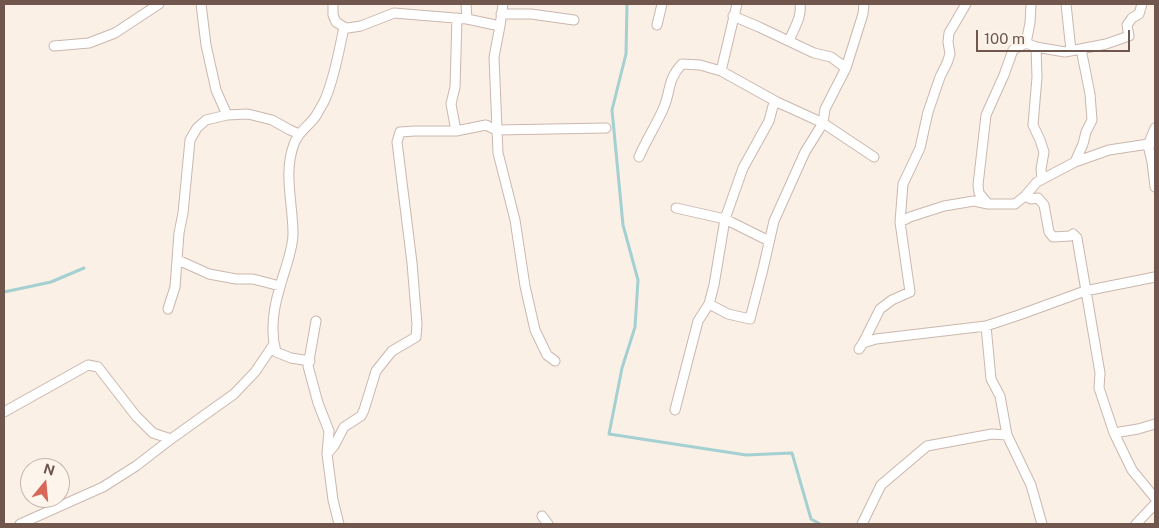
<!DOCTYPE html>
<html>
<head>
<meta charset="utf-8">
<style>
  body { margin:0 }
  #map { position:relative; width:1159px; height:528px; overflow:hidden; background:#faf0e6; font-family:"Public Sans",sans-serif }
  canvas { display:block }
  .frame { position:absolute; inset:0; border:5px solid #71564e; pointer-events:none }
  .north { position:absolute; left:20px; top:458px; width:50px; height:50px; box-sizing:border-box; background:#fdf5ec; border:1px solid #c5b5ad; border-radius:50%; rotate:17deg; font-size:14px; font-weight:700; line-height:20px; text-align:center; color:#71564e }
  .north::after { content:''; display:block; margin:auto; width:18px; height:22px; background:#d76758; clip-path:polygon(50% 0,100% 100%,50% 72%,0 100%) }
  .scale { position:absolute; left:976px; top:30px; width:154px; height:22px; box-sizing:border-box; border:2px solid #71564e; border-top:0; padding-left:6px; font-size:15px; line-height:18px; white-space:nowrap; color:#71564e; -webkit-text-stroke:4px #fdf5ec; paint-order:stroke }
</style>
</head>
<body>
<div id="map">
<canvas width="1159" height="528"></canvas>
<div class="frame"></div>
<div class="north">N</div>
<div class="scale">100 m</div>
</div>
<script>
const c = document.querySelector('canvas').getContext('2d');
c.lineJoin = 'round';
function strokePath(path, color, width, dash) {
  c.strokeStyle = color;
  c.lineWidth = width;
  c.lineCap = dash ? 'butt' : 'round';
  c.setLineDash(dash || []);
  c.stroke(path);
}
strokePath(new Path2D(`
  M627 4 626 54 612 110 623 225 638 280 635 327 622 368 609 434 746 455 792 453 811 519 820 524
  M4 292 51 282 84 268`), '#a4d0d2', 3);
const street = new Path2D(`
  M201 4 206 45 216 90 227 115
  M333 4V15L336 22 344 27 348 28 361 26 394 13 467 19 500 26
  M466 4 467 19
  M503 4 500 26 494 57 498 153 515 220 525 286 535 330 547 355 555 361
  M1066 4 1071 51
  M501 14H531L574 20
  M733 16 759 27 814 53 831 57 846 68
  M657 25 662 4
  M789 41C794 28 802 17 800 4
  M1026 43 1036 47 1065 52 1106 44 1129 36 1127 25 1132 18 1139 14 1142 4
  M54 46 89 43 115 33 159 4
  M1036 47 1037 77 1033 125 1040 140 1044 152 1041 169 1042 179
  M721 71 737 4
  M1155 128 1148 145 1152 162 1155 187
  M456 131 451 104 455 87 457 18
  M639 157C646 140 657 124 664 107 671 90 667 80 682 64L700 65 721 71 777 102 823 123 874 157
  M1075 162 1083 144 1086 132 1092 120 1090 94 1081 49
  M1025 196 1031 199 1038 198 1044 205 1049 232 1053 237 1070 236 1073 234 1077 238 1100 373 1099 388 1114 433 1132 470 1155 498
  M988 204 979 193 978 185 986 115 1004 75 1013 50 1026 43 1030 23 1031 4
  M676 208 725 219 769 241
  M900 222 910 217 944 206 974 201 988 204H1015L1025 196 1037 182 1075 162 1109 150 1155 143
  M178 260 209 274 236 279H253L280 286
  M709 304 728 314 750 319 763 269 774 221 805 152 823 123 825 109 846 68 863 14 864 4
  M168 309 175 287 179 233 183 213 190 140 197 128 206 120 227 115 248 114 272 120 290 130 299 134
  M316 321 308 366 318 403 329 431 327 454 333 500 339 524
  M986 326 991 379 1000 396 1007 435 1031 485 1042 524
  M863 343 880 309 892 300 910 292 900 222 903 184 920 148 928 112 940 77 947 63 950 54 948 42 949 33 966 4
  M859 349 863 343 876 339 986 326 1019 315 1085 291 1155 277
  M310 361 291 358 276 352C268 323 277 295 286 267 289 257 293 245 293 234 293 203 283 173 294 144 298 131 311 125 317 114 320 108 324 103 326 97 335 75 339 51 344 27
  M675 410 698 321 709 304 714 285 725 219 743 168 769 121 773 106 777 102
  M4 412 88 365 98 367 136 416 153 433 171 439 136 466 103 487 20 524
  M1114 433 1138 429 1155 424
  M171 439 234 394 255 372 274 344
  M327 454 334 446 344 427 361 416 364 410 376 371 392 351 416 337 417 324 412 263 397 142 400 132 415 131H456L486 125 496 130 606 128
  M542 516 548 524
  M862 524 881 485 927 446 992 434 1007 435
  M1136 524 1155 504`);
strokePath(street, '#cbb7ae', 11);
strokePath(street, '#fff', 9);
</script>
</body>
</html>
